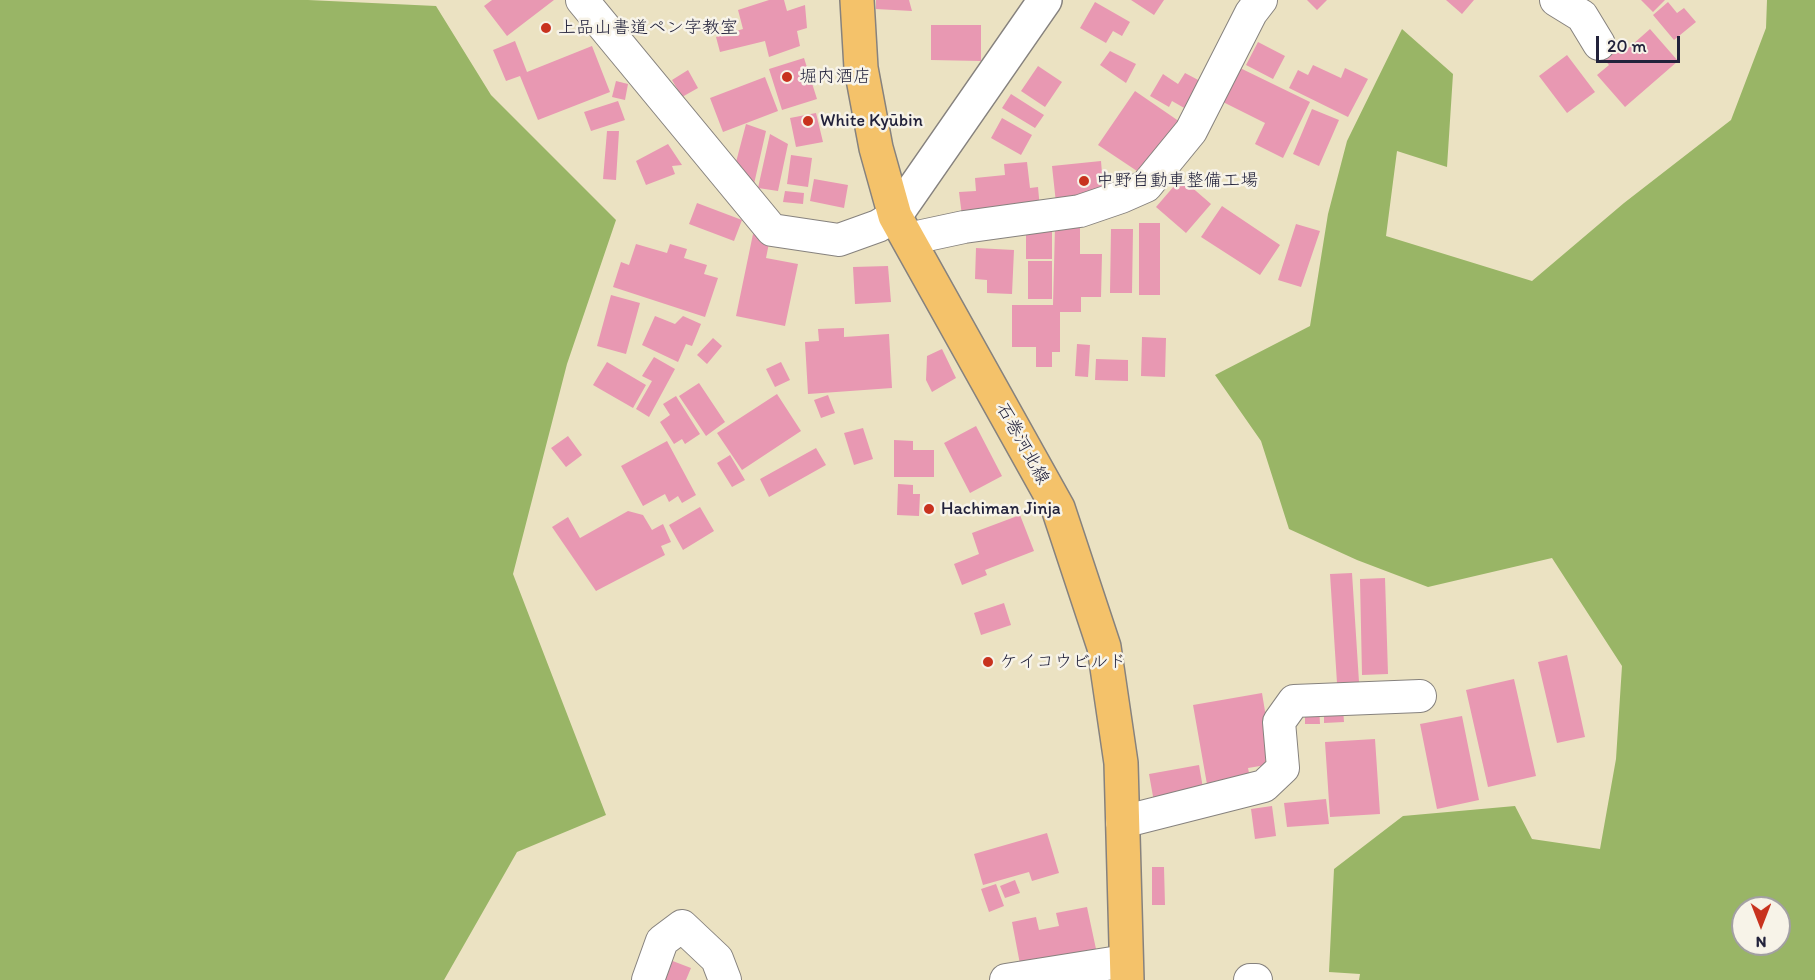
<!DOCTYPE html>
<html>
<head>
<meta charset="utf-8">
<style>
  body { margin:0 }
  #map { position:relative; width:1815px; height:980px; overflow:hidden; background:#ebe2c2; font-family:Itim,sans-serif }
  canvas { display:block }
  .north { position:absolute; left:1731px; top:896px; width:60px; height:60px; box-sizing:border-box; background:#f7f3e8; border:2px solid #a29fa3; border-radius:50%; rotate:180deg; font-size:16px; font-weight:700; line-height:24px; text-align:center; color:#22223b }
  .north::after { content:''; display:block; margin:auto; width:21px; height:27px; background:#c8321e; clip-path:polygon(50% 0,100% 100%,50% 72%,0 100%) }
  .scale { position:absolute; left:1596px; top:36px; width:84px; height:27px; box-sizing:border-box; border:3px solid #22223b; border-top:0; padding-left:8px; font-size:18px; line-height:21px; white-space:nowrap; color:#22223b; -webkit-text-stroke:4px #f7f3e8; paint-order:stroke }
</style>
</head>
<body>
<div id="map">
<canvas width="1815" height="980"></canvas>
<div class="north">N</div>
<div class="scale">20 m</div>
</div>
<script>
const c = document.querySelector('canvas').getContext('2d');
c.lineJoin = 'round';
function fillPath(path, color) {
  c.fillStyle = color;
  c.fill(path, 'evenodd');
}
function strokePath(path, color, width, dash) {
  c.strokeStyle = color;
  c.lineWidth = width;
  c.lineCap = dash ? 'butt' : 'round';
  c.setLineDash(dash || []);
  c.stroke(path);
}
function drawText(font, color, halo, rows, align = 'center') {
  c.font = font + ' Itim,"Klee One",sans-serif';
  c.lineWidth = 5;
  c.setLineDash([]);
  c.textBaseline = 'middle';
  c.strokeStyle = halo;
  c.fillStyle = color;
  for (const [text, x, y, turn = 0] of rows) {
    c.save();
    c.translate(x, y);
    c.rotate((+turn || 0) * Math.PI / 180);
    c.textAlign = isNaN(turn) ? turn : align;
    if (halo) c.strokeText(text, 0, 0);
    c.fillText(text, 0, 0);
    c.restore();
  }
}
fillPath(new Path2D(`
  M0 0H308L436 6 491 95 616 220 567 364 513 574 606 815 517 852 444 980H0Z
  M1767 0H1815V980H1359L1360 974 1329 972 1334 869 1403 816 1515 806 1532 839 1600 849 1616 759 1622 666 1552 558 1428 587 1357 560 1289 529 1261 441 1215 375 1310 326 1328 214 1347 141 1402 29 1453 74 1447 167 1397 151 1386 236 1532 281 1624 203 1731 120 1766 28ZM1743 908H1779V944H1743Z`), '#99b566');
fillPath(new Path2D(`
  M492 0H554L507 36 484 6Z
  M769 0H784L787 11 805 5 807 28 797 31 800 46 769 57 765 41 720 52 716 37 743 29 738 10Z
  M876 0H909L912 11 876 9Z
  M1131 0H1164L1154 15Z
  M1307 0H1327L1317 10Z
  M1446 0H1474L1462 14Z
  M1641 0H1665L1653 12Z
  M1095 2 1130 22 1122 36 1113 31 1106 43 1080 28Z
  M1668 2 1677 13 1684 8 1696 22 1674 40 1653 15Z
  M931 25H981V61L931 60Z
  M1650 29 1678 61 1625 107 1597 75 1609 65 1604 59 1617 47 1624 52Z
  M515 41 527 72 592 46 610 92 538 120 520 76 506 81 493 50Z
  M1258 42 1285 56 1273 79 1246 65Z
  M1110 51 1136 64 1126 83 1100 65Z
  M1567 55 1595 92 1567 113 1539 76Z
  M804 58 817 99 782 110 769 69Z
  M1313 65 1341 78 1345 68 1368 79 1348 117 1289 88 1298 70 1308 75Z
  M1038 66 1062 82 1045 107 1021 91Z
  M1238 67 1310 102 1283 158 1255 144 1265 123 1221 101Z
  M688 70 698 88 682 97 672 80Z
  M1185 73 1202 82 1186 109 1172 101 1169 107 1150 96 1163 74 1178 84Z
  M765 77 778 111 723 132 710 98Z
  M616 81 628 84 625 100 612 97Z
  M1135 91 1183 124 1146 177 1098 145Z
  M1011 94 1044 115 1035 128 1002 108Z
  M618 101 625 120 591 131 584 112Z
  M1312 109 1339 120 1319 166 1293 154Z
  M816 113 823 142 796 147 790 118Z
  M1002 118 1032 135 1021 155 991 138Z
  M746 124 766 131 754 184 735 166Z
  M607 131H619L616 180 603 179Z
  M770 134 788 144 778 191 758 188Z
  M668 144 682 165 672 166 675 174 646 185 636 161Z
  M791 155 812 158 808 187 787 184Z
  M1101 161 1104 198 1056 203 1052 166Z
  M1027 162 1030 188 1038 187 1040 209 962 216 959 192 976 191 975 178 1005 175 1004 164Z
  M1181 178 1211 204 1186 233 1156 207Z
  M814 179 848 185 844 208 810 201Z
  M785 191 804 193 803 204 783 202Z
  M697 203 742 220 734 241 689 224Z
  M1222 206 1280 245 1260 275 1201 237Z
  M1139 223H1160V295H1139Z
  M1296 224 1320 231 1301 287 1278 280Z
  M1055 227 1080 228V254H1102L1101 297H1081V312H1060V352H1052V367H1036V347H1012V305H1053Z
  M1026 229H1052V259H1026Z
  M1111 229H1133L1132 293H1110Z
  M753 234 770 238 766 258 798 264 785 326 736 316Z
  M636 244 667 253 670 244 687 249 684 258 707 265 704 274 718 278 705 317 613 287 621 262 629 265Z
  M976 248 1014 250 1012 294 987 293V280L975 279Z
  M1028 261H1052V299H1028Z
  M888 266 891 302 855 304 853 267Z
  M611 295 640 303 626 354 597 346Z
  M655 316 675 324 683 316 701 324 692 346 686 344 678 362 642 345Z
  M844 328V337L889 334 892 388 808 394 805 342 819 341 818 329Z
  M1142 337 1166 338 1165 377 1141 376Z
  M713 338 722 346 707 364 697 355Z
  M1077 344 1090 345 1088 377 1075 376Z
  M942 349 956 378 932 392 926 380 927 356Z
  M654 357 675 369 649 417 636 409 652 381 642 376Z
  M1096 359 1128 360V381L1095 380Z
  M607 362 646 385 633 408 593 385Z
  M781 362 790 380 775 387 766 369Z
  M699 383 725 422 706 436 679 396Z
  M777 394 801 431 742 470 717 433Z
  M828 395 835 413 821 418 814 400Z
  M676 396 700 434 685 444 682 439 674 444 660 422 670 415 663 404Z
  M976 426 1002 476 970 493 944 443Z
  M863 428 873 459 854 465 844 433Z
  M568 436 582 455 566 467 551 448Z
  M894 440 913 441V450H934V477H894Z
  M667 441 696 495 682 503 678 496 669 502 665 494 643 506 621 466Z
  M816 448 826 465 769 497 760 479Z
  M730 455 745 480 732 487 717 463Z
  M898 484 913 485V494H920L919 516 897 515Z
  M700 507 714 531 683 550 669 525Z
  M628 511 643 515 652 530 663 524 671 542 661 546 665 555 596 591 552 527 568 517 580 538Z
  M1020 515 1034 551 985 570 987 575 962 585 954 564 979 554 972 533Z
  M1352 573 1359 682 1337 683 1330 574Z
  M1385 578 1388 674 1362 675 1360 579Z
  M1004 603 1011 625 981 635 974 613Z
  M1567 655 1585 737 1557 743 1538 662Z
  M1514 679 1536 776 1488 787 1466 690Z
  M1262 693 1272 754 1265 755 1266 765 1248 768 1251 783 1208 790 1193 705Z
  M1319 705 1320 724H1305V706Z
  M1343 708 1344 722 1324 723V709Z
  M1462 716 1479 800 1437 809 1420 724Z
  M1375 739 1380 814 1330 817 1325 742Z
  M1199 765 1204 794 1154 802 1149 774Z
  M1326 799 1329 824 1287 827 1284 803Z
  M1272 806 1276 836 1255 839 1251 809Z
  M1047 833 1059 873 1032 881 1029 872 983 885 974 854Z
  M1152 867H1164L1165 905H1152Z
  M1015 880 1020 893 1005 898 1000 886Z
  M996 884 1004 906 989 912 981 889Z
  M1087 907 1096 949 1020 964 1012 922 1036 917 1039 930 1059 926 1056 913Z
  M670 960 691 968 686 980H662Z`), '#e898b2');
const minor = new Path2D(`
  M582 0 772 230 839 240 878 226 895 216
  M1556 0 1582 16 1599 44
  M908 239 964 227 1080 211 1121 197 1146 186 1191 131 1251 13 1261 0
  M1122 822 1264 786 1283 768 1279 722 1294 701 1420 696
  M648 980 662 941 682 926 717 959 725 980
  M1006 980 1125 961
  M1250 980H1256`);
const tertiary = new Path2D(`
  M895 216 1045 0`);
const primary = new Path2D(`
  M857 0 861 68 876 148 895 216 1058 508 1104 647 1121 763 1127 980`);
strokePath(minor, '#86827e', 34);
strokePath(tertiary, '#86827e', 36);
strokePath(primary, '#86827e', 36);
strokePath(minor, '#fff', 32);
strokePath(tertiary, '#fff', 33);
strokePath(primary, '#f4c26a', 33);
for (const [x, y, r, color] of [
  [546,28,6,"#c8321e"],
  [787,77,6,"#c8321e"],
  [808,121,6,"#c8321e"],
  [1084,181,6,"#c8321e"],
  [929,509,6,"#c8321e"],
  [988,662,6,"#c8321e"]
]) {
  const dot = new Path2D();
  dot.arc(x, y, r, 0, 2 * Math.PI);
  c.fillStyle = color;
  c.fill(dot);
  strokePath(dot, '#f7f3e8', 2);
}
drawText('18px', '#22223b', '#f7f3e8', [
  ["上品山書道ペン字教室",558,28],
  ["堀内酒店",799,77],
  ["White Kyūbin",820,121],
  ["中野自動車整備工場",1096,181],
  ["Hachiman Jinja",941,509],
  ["ケイコウビルド",1000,662]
], 'left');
drawText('18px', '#22223b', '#f7f3e8', [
  ["石巻河北線",1022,444,61]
]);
</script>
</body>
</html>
